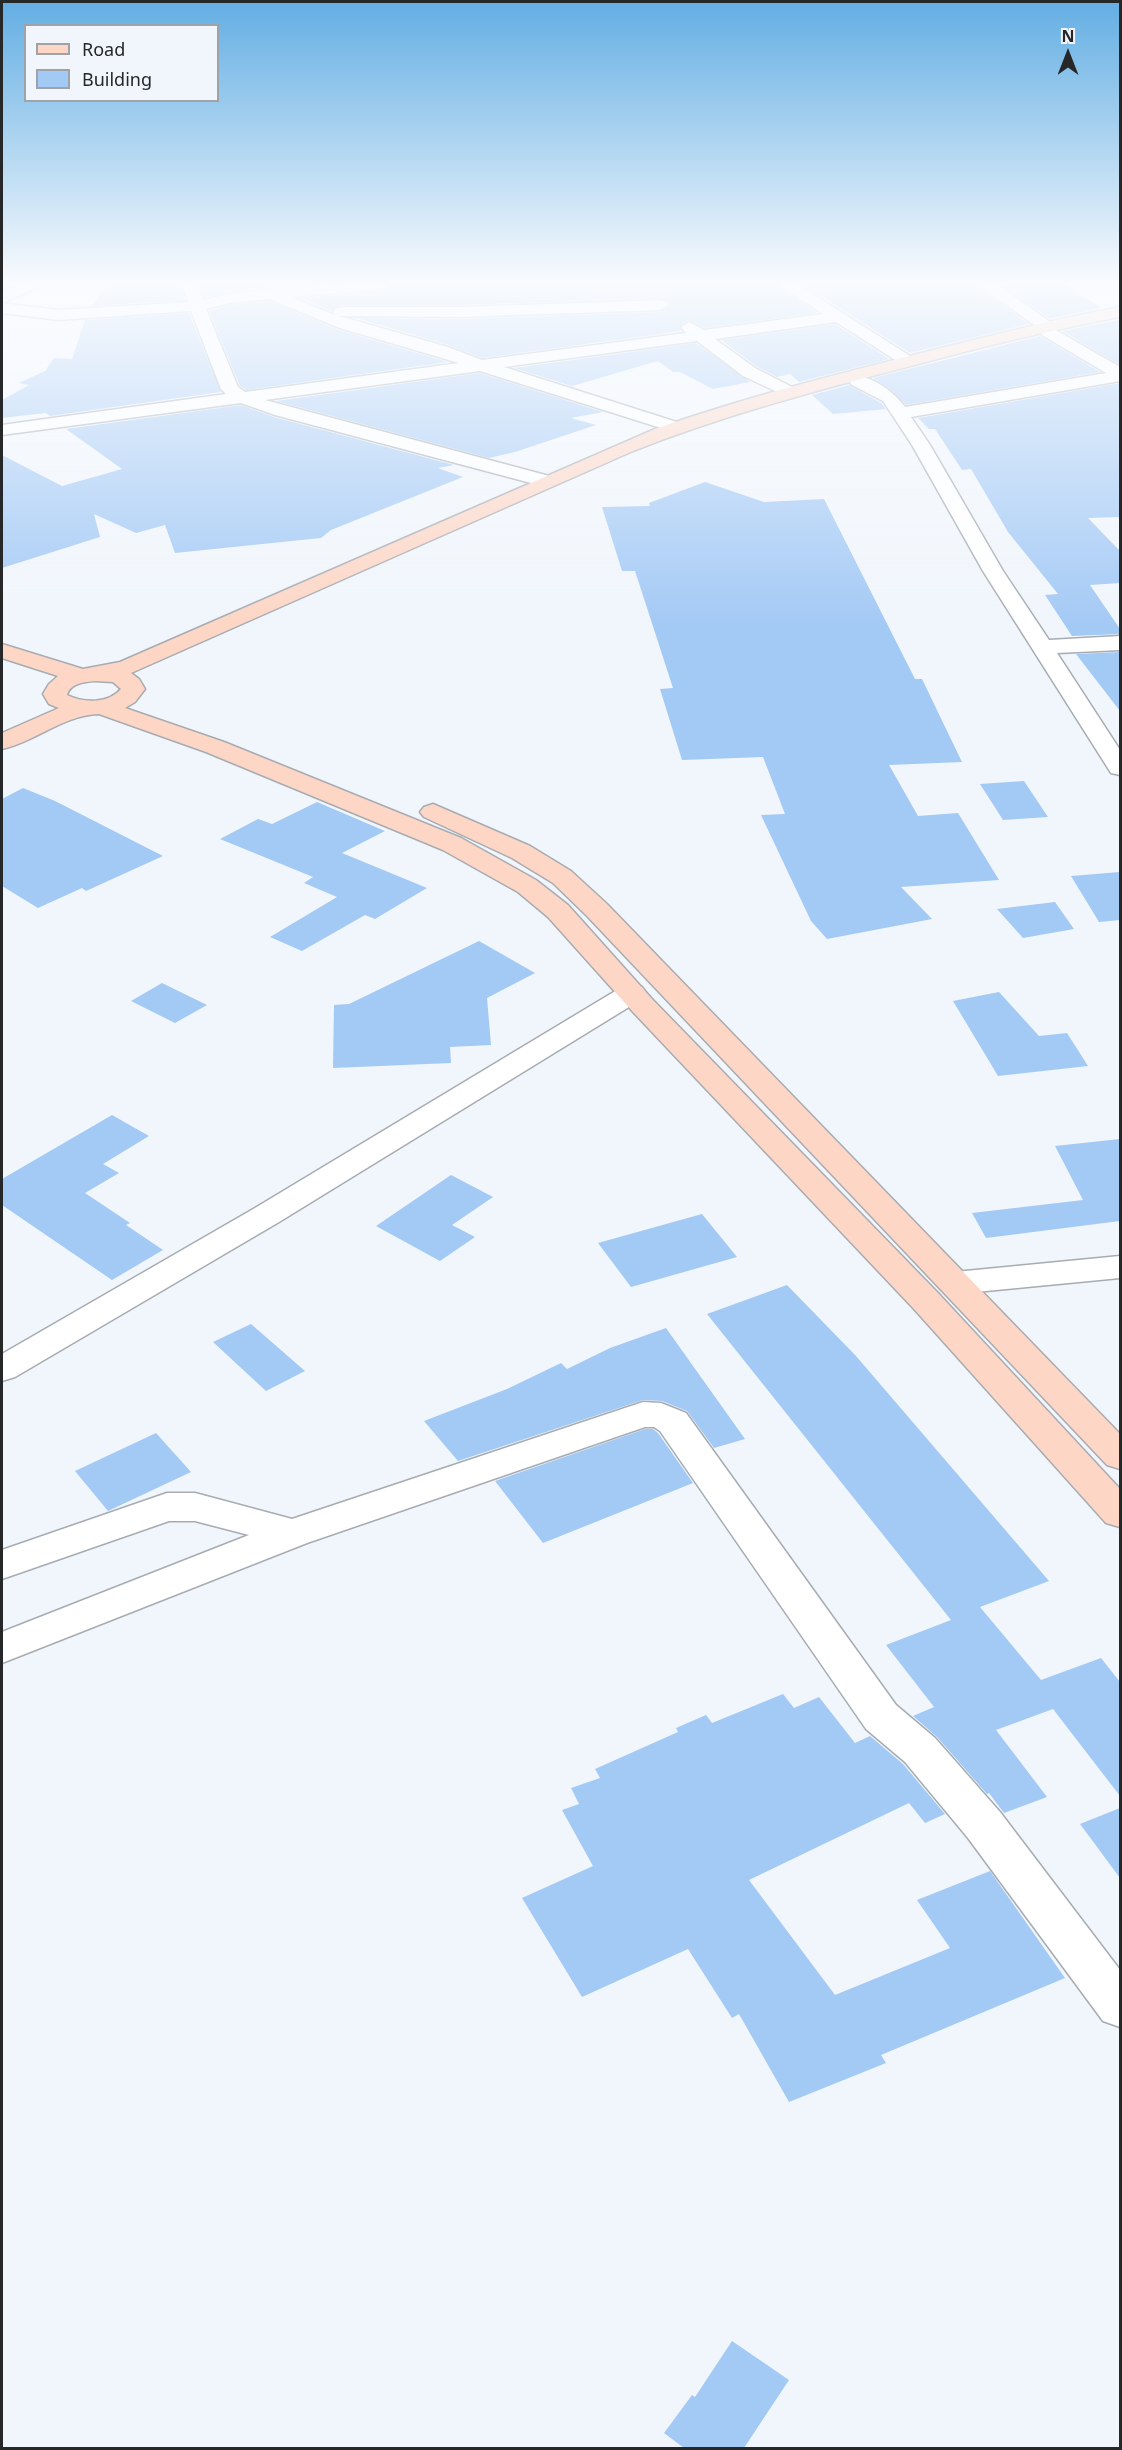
<!DOCTYPE html>
<html>
<head>
<meta charset="utf-8">
<style>
  body { margin:0 }
  #map { position:relative; width:1122px; height:2450px; overflow:hidden; background:#f1f6fc; font-family:"Noto Sans",sans-serif }
  canvas { display:block }
  .frame { position:absolute; inset:0; border:3px solid #252729; pointer-events:none }
  .legend { position:absolute; left:24px; top:24px; width:195px; height:78px; box-sizing:border-box; background:#f1f6fc; border:2px solid #9fa3a8; margin:0; padding:8px 10px; list-style:none; font-size:18px; color:#252729 }
  .legend li { display:flex; align-items:center; gap:12px; height:30px }
  .legend b { width:30px; border:2px solid #9fa3a8 }
  .north { position:absolute; left:1038px; top:24px; width:60px; height:60px; -webkit-text-stroke:4px #f1f6fc; paint-order:stroke; rotate:0deg; font-size:16px; font-weight:700; line-height:24px; text-align:center; color:#252729 }
  .north::after { content:''; display:block; margin:auto; width:21px; height:27px; background:#252729; clip-path:polygon(50% 0,100% 100%,50% 72%,0 100%) }
</style>
</head>
<body>
<div id="map">
<canvas width="1122" height="2450"></canvas>
<div class="frame"></div>
<ul class="legend">
<li><b style="height:8px;background:#fdd6c5"></b>Road</li>
<li><b style="height:16px;background:#a3c9f5"></b>Building</li>
</ul>
<div class="north">N</div>
</div>
<script>
const c = document.querySelector('canvas').getContext('2d');
c.lineJoin = 'round';
function fillPath(path, color) {
  c.fillStyle = color;
  c.fill(path, 'evenodd');
}
function strokePath(path, color, width, dash) {
  c.strokeStyle = color;
  c.lineWidth = width;
  c.lineCap = dash ? 'butt' : 'round';
  c.setLineDash(dash || []);
  c.stroke(path);
}
fillPath(new Path2D(`
  M108 284H180L185 300 92 306Z
  M200 284H297L250 289 205 297Z
  M396 284H776L817 313 704 328 688 320 679 327 682 331 482 358 449 345 356 318 461 319 661 312 671 304 661 298 461 305H341L331 311 301 298 386 291Z
  M802 284H973L1029 324 910 353Z
  M1012 284H1065L1101 308 1050 319 1001 285Z
  M269 301 339 330 448 362 246 390 240 386 209 311 230 305Z
  M189 313 221 392 50 416 46 413 2 418V400L29 385 19 383 45 371 54 358 72 359 85 320Z
  M1118 320 1120 321V365L1062 331Z
  M835 324 889 359 799 382 790 374 777 377 756 366 721 340Z
  M1040 336 1100 372 906 405 890 389 873 378Z
  M696 343 750 382 713 389 680 372H673L658 361 572 386 514 368Z
  M480 373 603 412 571 418 596 425 515 452 489 458 276 401Z
  M1120 383V517L1088 518 1120 551V583L1090 585 1120 629V634L1072 636 1045 595 1058 594 1008 532 971 469 962 470 935 429H929L918 418Z
  M849 385 881 403 886 409 833 414 812 395Z
  M241 405 274 417 454 465 438 468 463 477 331 530 321 538 175 553 165 525 136 533 94 514 100 537 2 568V455L62 486 122 469 66 429Z
  M705 482 764 502 824 499 915 679H922L962 762 889 765 918 816 958 813 999 880 901 887 932 919 827 939 811 921 761 815 785 814 763 757 682 760 660 689 673 688 635 571H622L602 507 650 506 649 503Z
  M1120 652V711L1076 654Z
  M1024 781 1048 817 1003 820 980 784Z
  M23 788 55 801 163 856 86 891 82 888 38 908 2 886V799Z
  M317 802 385 831 342 853 427 888 375 919 365 915 302 951 270 937 337 897 304 883 313 877 220 839 258 819 272 824Z
  M1120 872V920L1099 922 1071 876Z
  M1055 902 1074 929 1023 938 997 909Z
  M479 941 535 973 487 998 491 1045 450 1047 451 1063 333 1068 334 1005 349 1004Z
  M162 983 207 1005 175 1023 131 1001Z
  M999 992 1039 1036 1067 1033 1088 1066 998 1076 953 1001Z
  M112 1115 149 1136 103 1164 119 1173 85 1193 130 1223 126 1225 163 1250 112 1280 2 1205V1179Z
  M1120 1139V1221L986 1238 972 1213 1083 1200 1055 1146Z
  M451 1175 493 1197 452 1225 475 1237 440 1261 376 1226Z
  M702 1214 737 1257 631 1287 598 1243Z
  M787 1285 856 1356 1049 1581 980 1607 1041 1680 1101 1658 1120 1682V1796L1053 1709 996 1730 1047 1797 1004 1813 989 1793 987 1794 937 1737 913 1716 934 1707 886 1645 951 1620 707 1314Z
  M251 1324 305 1371 266 1391 213 1342Z
  M666 1328 745 1439 714 1448 687 1411 662 1401 643 1400 458 1461 424 1421 507 1389 561 1363 567 1369 610 1348Z
  M645 1429H653L658 1433 693 1483 543 1543 495 1481Z
  M156 1433 191 1472 108 1511 75 1471Z
  M783 1694 794 1708 819 1697 855 1743 870 1736 903 1764 945 1814 925 1823 909 1803 749 1880 835 1995 950 1948 917 1900 990 1871 1065 1978 881 2055 886 2063 789 2102 739 2014 732 2018 688 1949 582 1997 522 1898 593 1866 562 1810 579 1804 571 1788 600 1778 595 1769 678 1732 676 1728 706 1715 712 1723Z
  M1120 1808V1878L1080 1824Z
  M732 2341 789 2380 744 2448H684L664 2433 692 2395 695 2397Z`), '#a3c9f5');
const street = new Path2D(`
  M20 284H41L39 287 2 303V292Z
  M182 284H198L203 300C265 285 330 284 394 284L386 289 291 297 335 315 333 312 335 309 341 307H461L661 300 669 305 661 310 461 317 339 316 448 347 482 360 686 333 681 327 689 322 704 330 823 314 778 284H797L918 361 915 365H903L836 322 715 339 755 368 794 388 797 392 794 396 788 397 743 376 697 341 504 367 683 424 686 428 683 432 677 433 480 371 265 400 553 477 556 481 553 485 546 487 275 415 241 403 2 435V425L226 394 221 389 191 311 58 320 2 313V303L58 310 188 302ZM269 299 340 328 459 363 245 392 238 387 206 309 230 303Z
  M977 284H996L1053 324 1054 329 1120 367V381L911 417 930 445 1003 571 1049 640 1120 636V650L1057 653 1120 750V775L1111 773 983 571 912 445 883 401 852 385 849 381 852 377C870 373 895 393 905 407L1106 373 1042 335 1041 330Z
  M632 984 642 987 646 993 642 999 279 1222 15 1377 2 1381V1354L255 1208 622 987Z
  M1120 1256V1278L955 1294 943 1291 938 1283 943 1275 955 1272Z
  M643 1402 661 1403 686 1413 896 1705 935 1738 1000 1812 1120 1970V2027L1103 2021 968 1838 905 1762 866 1729 660 1431 654 1427H645L307 1543 2 1663V1632L249 1535 195 1521H169L2 1579V1550L167 1493H195L292 1519Z`);
const secondary = new Path2D(`
  M1120 307V317C1049 330 978 348 907 367 814 391 722 416 633 451L131 673 139 679 145 689 135 702 125 708 224 742 461 838 536 880 568 905 653 1000 938 1293 1120 1489V1527L1106 1523 914 1309 633 1012 548 917 518 892 443 850 206 752 99 714C63 715 35 742 2 749V733L59 708 49 704 43 694 49 684 58 676 2 658V644L83 669 120 662 655 429C743 398 834 375 925 352 990 336 1054 319 1120 307ZM95 681 113 682 121 689C108 704 84 703 67 695 70 683 85 682 95 681Z
  M433 804 530 846 571 871 607 904 1120 1434V1469L1107 1465 587 916 553 883 512 858 424 817 420 812 424 807Z`);
strokePath(street, '#a7acb2', 3);
strokePath(secondary, '#a7acb2', 3);
fillPath(street, '#fff');
fillPath(secondary, '#fdd6c5');
const sky = c.createLinearGradient(0, 0, 0, 627);
sky.addColorStop(0, '#62aee3');
sky.addColorStop(0.45, '#f9fbfe');
sky.addColorStop(1, '#f9fbfe00');
c.fillStyle = sky;
c.fillRect(0, 0, 1122, 627);
</script>
</body>
</html>
